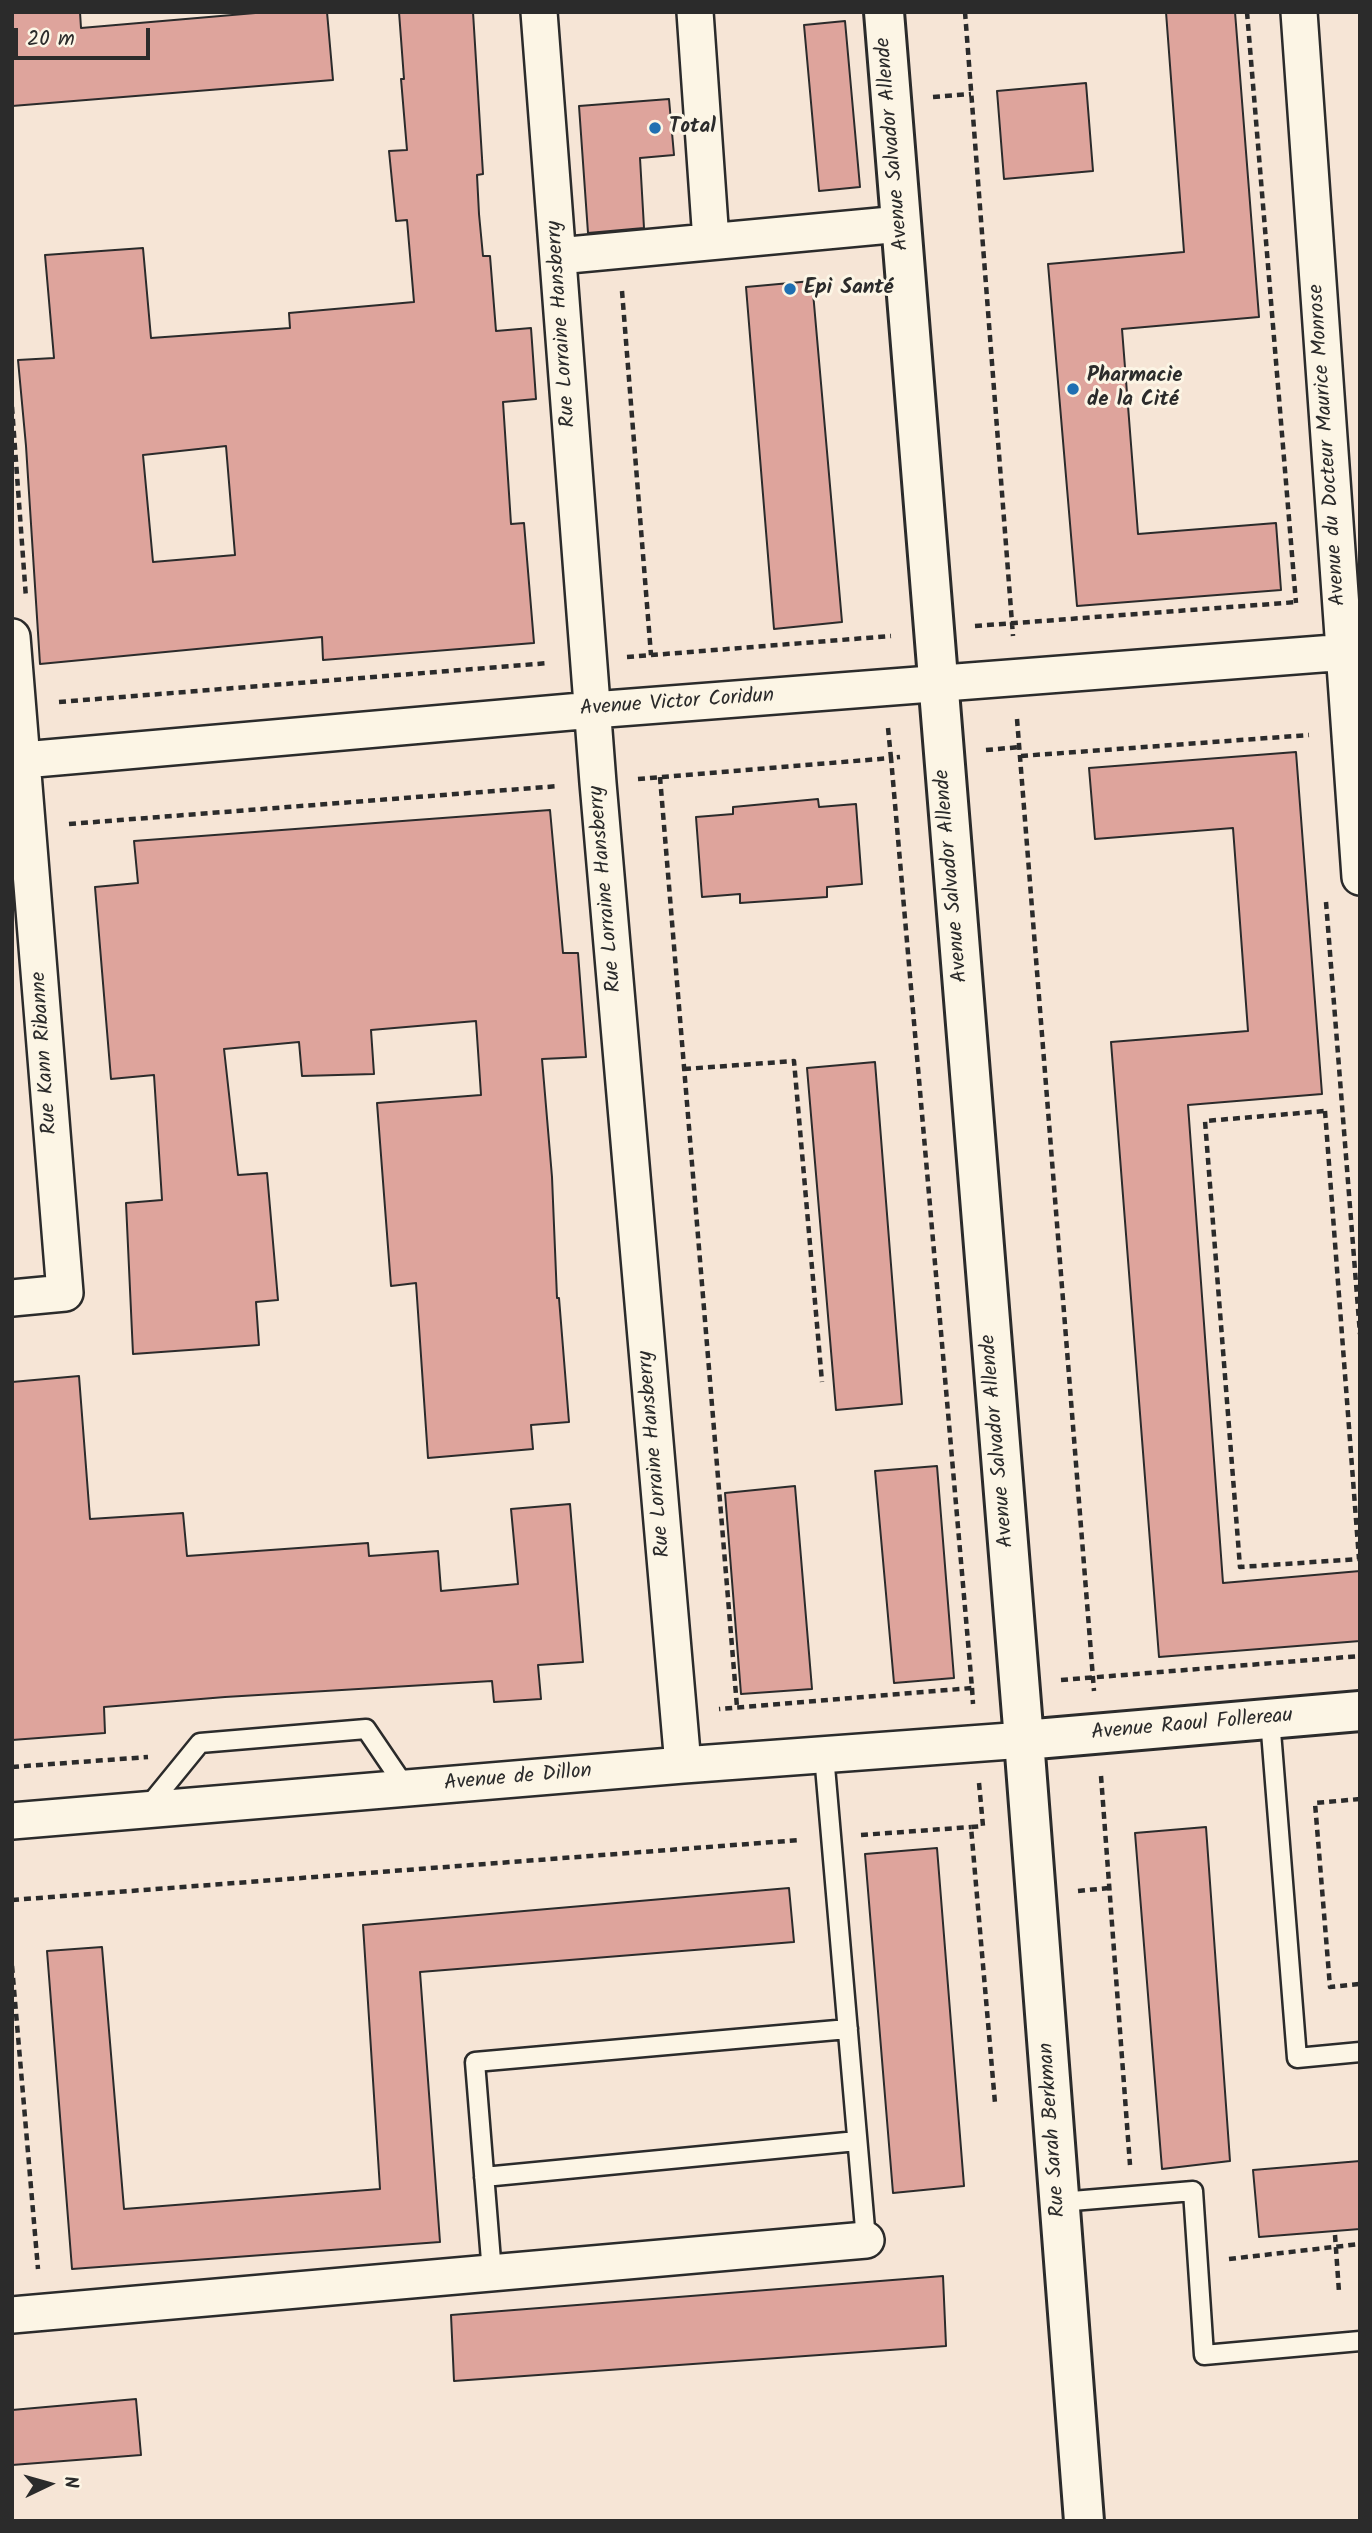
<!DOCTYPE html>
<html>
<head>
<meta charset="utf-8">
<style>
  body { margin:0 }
  #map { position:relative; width:1372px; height:2533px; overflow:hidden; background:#f6e5d6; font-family:Kalam,sans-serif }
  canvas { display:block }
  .frame { position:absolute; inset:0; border:14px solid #2b2b2b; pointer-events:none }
  .north { position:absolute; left:14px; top:2449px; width:70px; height:70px; -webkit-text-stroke:5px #fcf5e5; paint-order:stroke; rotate:85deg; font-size:19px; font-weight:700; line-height:28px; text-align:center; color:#2b2b2b }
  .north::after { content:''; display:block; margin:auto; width:24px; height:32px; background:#2b2b2b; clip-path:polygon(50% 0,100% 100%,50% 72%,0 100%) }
  .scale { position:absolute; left:14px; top:28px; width:136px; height:32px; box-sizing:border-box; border:4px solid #2b2b2b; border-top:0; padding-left:9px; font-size:21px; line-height:24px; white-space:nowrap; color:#2b2b2b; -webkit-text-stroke:5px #fcf5e5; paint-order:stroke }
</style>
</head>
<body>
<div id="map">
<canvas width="1372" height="2533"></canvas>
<div class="frame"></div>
<div class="north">N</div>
<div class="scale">20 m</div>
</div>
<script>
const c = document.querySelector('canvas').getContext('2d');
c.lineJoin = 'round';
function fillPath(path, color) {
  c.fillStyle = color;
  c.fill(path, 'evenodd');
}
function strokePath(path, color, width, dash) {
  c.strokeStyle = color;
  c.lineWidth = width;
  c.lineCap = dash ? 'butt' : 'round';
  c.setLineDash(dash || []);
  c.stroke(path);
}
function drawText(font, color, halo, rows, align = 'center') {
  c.font = font + ' Kalam,sans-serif';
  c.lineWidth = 6;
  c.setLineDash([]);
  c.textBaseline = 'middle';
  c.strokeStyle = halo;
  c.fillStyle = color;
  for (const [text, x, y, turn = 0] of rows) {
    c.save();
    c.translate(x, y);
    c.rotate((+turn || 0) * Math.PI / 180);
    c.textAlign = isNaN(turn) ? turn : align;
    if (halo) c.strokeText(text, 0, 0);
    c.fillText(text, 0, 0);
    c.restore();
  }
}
const building = new Path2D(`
  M12 12H80L81 28 267 12H327L333 80 12 106Z
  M399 12H473L483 174 477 175 479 214 483 256H490L496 331 531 328 536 399 503 402 511 524 524 523 534 643 323 660 322 637 40 664 26 446 18 360 54 358 45 255 143 248 151 338 290 328 289 313 414 302 407 220 396 221 389 151 407 150 401 79H404ZM226 446 235 555 153 562 143 455Z
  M1166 12H1235L1259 317 1122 329 1138 534 1276 523 1281 590 1077 606 1048 264 1184 252Z
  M845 21 860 187 819 191 804 25Z
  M1086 83 1093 171 1004 179 997 91Z
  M669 99 674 155 640 158 644 228 588 233 579 106Z
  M812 281 842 622 774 629 746 287Z
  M1296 752 1322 1094 1188 1105 1223 1583 1360 1571V1641L1159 1657 1111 1042 1248 1031 1233 828 1095 839 1089 768Z
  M818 799 819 807 856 804 862 884 827 887V897L740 903V894L702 897 696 817 733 814V807Z
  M550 810 563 953H578L586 1057 542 1059 552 1177 557 1298H559L569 1422 531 1425 533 1449 428 1458 416 1283 391 1286 377 1103 481 1095 476 1021 371 1030 374 1074 302 1076 299 1042 224 1049 238 1175 267 1173 278 1300 256 1302 259 1345 133 1354 126 1203 162 1200 154 1075 111 1079 95 887 138 883 134 841Z
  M875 1062 902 1404 836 1410 807 1068Z
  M79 1376 90 1519 183 1513 187 1556 368 1543 369 1556 438 1551 441 1591 518 1584 511 1509 570 1504 583 1662 538 1665 541 1699 494 1702 492 1681 225 1697 104 1707 105 1733 12 1740V1382Z
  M937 1466 954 1678 894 1683 875 1471Z
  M795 1486 812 1689 741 1694 725 1493Z
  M1206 1827 1230 2161 1162 2169 1135 1833Z
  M937 1848 964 2186 893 2193 865 1854Z
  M789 1888 794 1942 420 1972 440 2242 72 2269 47 1951 102 1947 124 2209 380 2189 363 1925Z
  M1360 2161V2229L1259 2237 1253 2170Z
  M943 2276 946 2346 454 2381 451 2315Z
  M136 2399 141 2455 12 2465V2410Z`);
fillPath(building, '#dea49c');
strokePath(building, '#2b2b2b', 2);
const service = new Path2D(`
  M1270 1719 1297 2058 1360 2052
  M824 1755 866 2240
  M147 1808 200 1743 366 1729 406 1788
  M484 2177 857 2141
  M1060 2202 1193 2191 1204 2355 1360 2341
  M492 2273 475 2062 848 2029`);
const minor = new Path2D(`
  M539 12 598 783 683 1765
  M695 12 711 241
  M1299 12 1360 877
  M558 256 901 224
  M12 637 65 1293 12 1298
  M12 761 593 710 1360 651
  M12 1821 683 1765 1024 1740
  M12 2315 866 2240`);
const secondary = new Path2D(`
  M884 12 1024 1740 1084 2521
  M1024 1740 1360 1711`);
strokePath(service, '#2b2b2b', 23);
strokePath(minor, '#2b2b2b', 40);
strokePath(secondary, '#2b2b2b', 44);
strokePath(new Path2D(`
  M965 12 1013 636
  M1247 12 1296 603
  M933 97 971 94
  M622 291 651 655
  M12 407 26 598
  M975 626 1298 602
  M627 657 891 636
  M59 702 549 663
  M1017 719 1094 1691
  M888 728 891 758 900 757
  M986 750 1020 747
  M1021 756 1309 735
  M660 777 737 1707
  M638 779 891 758 972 1688 719 1709
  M69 824 559 786
  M1326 902 1360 1334
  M684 1069 794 1061 822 1382
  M1325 1111 1359 1559 1240 1567 1205 1121Z
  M1061 1680 1360 1656
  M972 1688 973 1704
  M12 1767 148 1757
  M1101 1776 1130 2165
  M979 1783 983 1826 971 1827 995 2103
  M1360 1799 1315 1803 1330 1987 1360 1984
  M861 1835 971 1827
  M1078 1891 1109 1888
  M12 1900 800 1840
  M12 1966 38 2269
  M1335 2235 1339 2292
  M1229 2259 1360 2244`), '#2b2b2b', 4.5, [7, 5]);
strokePath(service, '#fcf5e5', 18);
strokePath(minor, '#fcf5e5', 35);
strokePath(secondary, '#fcf5e5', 38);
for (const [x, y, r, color] of [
  [655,128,7,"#1f6fb2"],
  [790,289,7,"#1f6fb2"],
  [1073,389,7,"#1f6fb2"]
]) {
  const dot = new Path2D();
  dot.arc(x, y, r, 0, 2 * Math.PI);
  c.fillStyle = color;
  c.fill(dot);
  strokePath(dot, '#fcf5e5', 2.5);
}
drawText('bold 21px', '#2b2b2b', '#fcf5e5', [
  ["Total",669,128],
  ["Epi Santé",804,289],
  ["Pharmacie",1087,377],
  ["de la Cité",1087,401]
], 'left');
drawText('21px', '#2b2b2b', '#fcf5e5', [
  ["Avenue Salvador Allende",894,144,-95],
  ["Rue Lorraine Hansberry",563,324,-94],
  ["Avenue du Docteur Maurice Monrose",1329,445,-94],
  ["Avenue Victor Coridun",677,704,-4],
  ["Avenue Salvador Allende",953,876,-95],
  ["Rue Lorraine Hansberry",607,889,-95],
  ["Rue Kann Ribanne",46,1053,-94],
  ["Avenue Salvador Allende",999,1441,-95],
  ["Rue Lorraine Hansberry",656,1454,-95],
  ["Avenue Raoul Follereau",1192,1726,-5],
  ["Avenue de Dillon",518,1779,-5],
  ["Rue Sarah Berkman",1054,2130,-94]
]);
</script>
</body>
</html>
